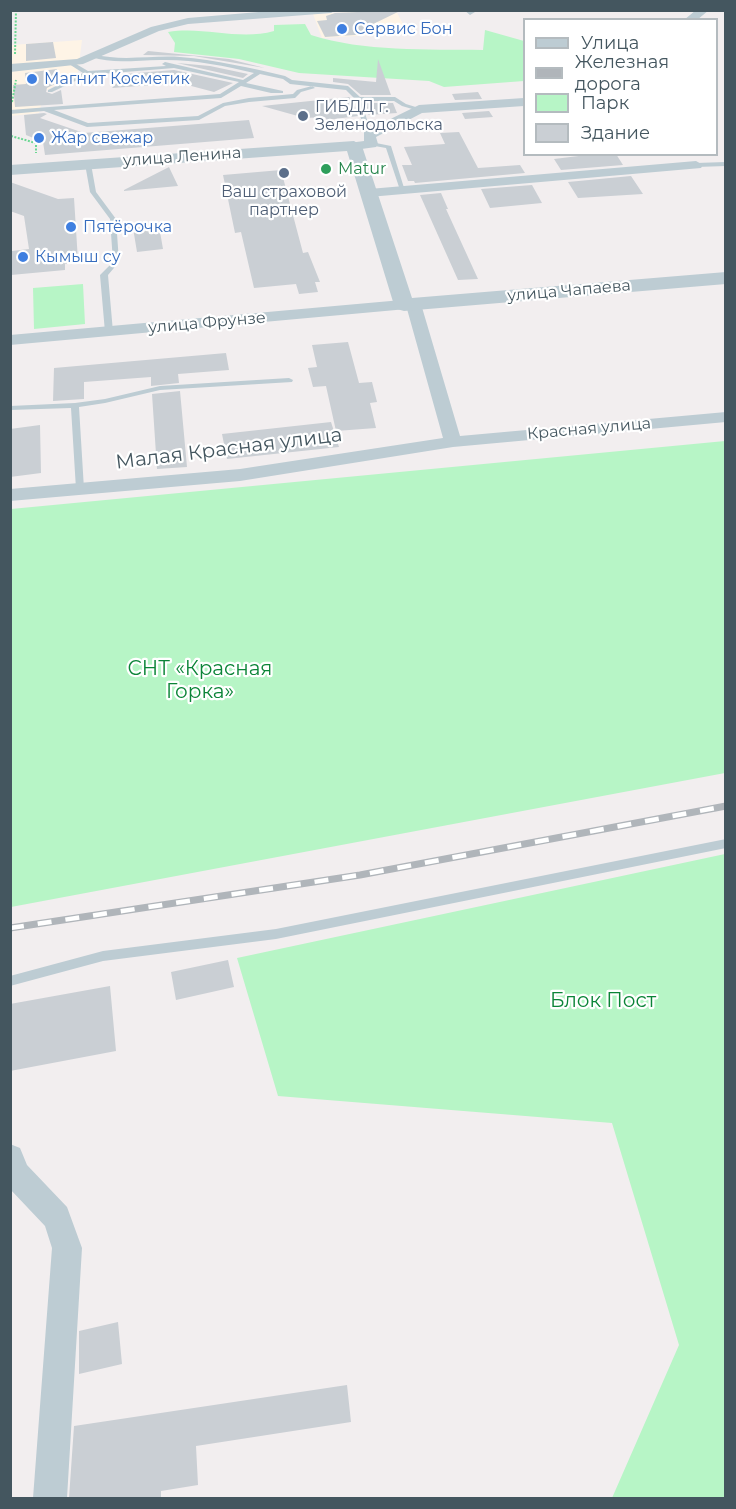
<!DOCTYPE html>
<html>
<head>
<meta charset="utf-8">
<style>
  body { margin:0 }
  #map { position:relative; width:736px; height:1509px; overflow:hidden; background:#f2eeef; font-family:Montserrat,sans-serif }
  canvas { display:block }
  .frame { position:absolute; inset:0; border:12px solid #44565f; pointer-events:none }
  .legend { position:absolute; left:523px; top:18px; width:195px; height:138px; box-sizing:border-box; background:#fff; border:2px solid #b4bbbf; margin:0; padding:8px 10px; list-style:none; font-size:18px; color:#44565f }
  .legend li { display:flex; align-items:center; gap:12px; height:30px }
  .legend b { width:30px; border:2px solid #b4bbbf }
</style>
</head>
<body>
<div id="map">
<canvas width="736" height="1509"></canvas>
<div class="frame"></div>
<ul class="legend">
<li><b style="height:8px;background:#bdccd3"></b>Улица</li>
<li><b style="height:8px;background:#b0b5ba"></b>Железная дорога</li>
<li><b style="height:16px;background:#b7f5c6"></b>Парк</li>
<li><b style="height:16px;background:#cacfd4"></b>Здание</li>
</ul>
</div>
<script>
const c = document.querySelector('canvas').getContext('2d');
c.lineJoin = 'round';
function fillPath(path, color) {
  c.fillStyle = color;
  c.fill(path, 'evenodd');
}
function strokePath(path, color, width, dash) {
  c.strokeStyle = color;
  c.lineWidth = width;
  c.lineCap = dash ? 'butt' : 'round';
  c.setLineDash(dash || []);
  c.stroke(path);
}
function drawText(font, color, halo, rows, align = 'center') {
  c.font = font + ' Montserrat,sans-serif';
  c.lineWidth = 4.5;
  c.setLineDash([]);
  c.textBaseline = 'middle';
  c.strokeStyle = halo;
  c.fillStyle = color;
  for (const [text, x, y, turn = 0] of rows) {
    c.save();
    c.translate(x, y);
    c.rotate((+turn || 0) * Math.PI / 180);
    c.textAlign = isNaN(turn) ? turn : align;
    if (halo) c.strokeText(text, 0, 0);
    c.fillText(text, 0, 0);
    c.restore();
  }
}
fillPath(new Path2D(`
  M372 11H396L408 33 322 38 313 14Z
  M82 40 78 72 45 91 39 113 11 116V45Z`), '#fef4e6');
fillPath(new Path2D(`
  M305 24 311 35C364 52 427 49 483 50L485 30 524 41V81L444 87 429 81 299 73 239 59 174 52 175 43 168 32C204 26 239 41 274 31V25Z
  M83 284 85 324 34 329 33 288Z
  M725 441V773L11 907V509Z
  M725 854V1498H612L679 1345 612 1123 278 1096 237 958Z`), '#b7f5c6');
fillPath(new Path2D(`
  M402 10 367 27 369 34 325 37 317 21 327 20 326 16 335 13Z
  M53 42 56 58 26 61V44Z
  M148 51 229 59 265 68 194 56 143 55Z
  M378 59 391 95H361L348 84 333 82V78L376 82Z
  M177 63 210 66 248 74 243 78Z
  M57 69 59 82 47 88 46 92 52 94 61 90 63 104 15 107 13 85 26 84 25 73Z
  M174 70 233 83 214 92 180 83 112 88 125 74Z
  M478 92 482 99 455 100 452 94Z
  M349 97 353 100 358 116 327 120 325 117 305 118 262 106Z
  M364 103H393L397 113 368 115Z
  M489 111 493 117 465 119 462 113Z
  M44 113 47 114 40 118 84 133 249 120 254 138 45 155 43 142 26 135 24 115Z
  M459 132 478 168 520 165 525 173 415 183 414 181H408L402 165H412L404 147 445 144 440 133Z
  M595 154H616L623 165 561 170 554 159Z
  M169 167 178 186 124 191V190Z
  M281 170 303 253 308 252 320 282H315L318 292 299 294 296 284 254 288 241 232 235 233 223 175Z
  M631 176 643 194 578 198 568 182Z
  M10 182 58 199 74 198 78 261 65 264V270L11 275 12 251 29 249 24 216 10 211Z
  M532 185 542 203 490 208 481 189Z
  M441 193 448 209H446L478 279 458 280 420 195Z
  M159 226 163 249 137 252 133 228Z
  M348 342 359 383 372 382 377 402 370 403 376 428 336 431 326 386 313 387 308 368 317 367 312 345Z
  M226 353 229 370 178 374 179 383 151 386V377L84 382V399L53 401 54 368Z
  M180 391 187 467 157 469 152 394Z
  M331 422 339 447 227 459 222 434Z
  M40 425 41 473 10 477V429Z
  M228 960 234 987 176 1000 171 972Z
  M110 986 116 1051 10 1071V1004Z
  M118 1322 122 1364 79 1374V1331Z
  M347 1385 351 1422 196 1446 198 1485 161 1491V1498H69L74 1426Z`), '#cacfd4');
strokePath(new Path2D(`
  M15 54 16 10
  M12 102 16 80
  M11 124V155
  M11 136 36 143V153`), '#6bd793', 2, [2, 1.5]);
fillPath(new Path2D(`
  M93 54C122 62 151 55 180 57 216 60 251 68 285 76L292 80 348 86 360 97H395L406 104 422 109 419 111 402 106 394 101H361L372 135 369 137 366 135 355 99 346 90 290 84 283 79 260 74 246 83 283 91V93H271L241 86 221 98 54 110 88 123 198 116 223 103 249 98 293 94 297 90 312 86 315 88 301 92 295 98 249 102 225 106 199 120 87 127 44 111 10 114V110L220 94 239 82 174 68 88 75 52 92H48V90L83 73 69 64V62L71 61 88 71 166 66 162 64 165 62 243 80 254 73C225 66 196 60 166 60 140 59 116 65 91 57Z
  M371 142 391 146 405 191 400 190 386 148 369 145V143Z
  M88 162 91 164 96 192 116 219 119 262 108 275 113 332 109 334 105 332 100 275 113 262 110 219 90 192 85 164Z
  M726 162V166L696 167 693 165 696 163Z
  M289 378 293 380 292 382 160 390 105 403 79 407 84 489 80 492 76 489 71 408 10 410V406L75 403 105 399 160 386Z
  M726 839V848L276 939 103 961 10 986V976L103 951 276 929Z`), '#bdccd3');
fillPath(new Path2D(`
  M282 10H336L331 13 188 24 159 31 83 64 10 72V64L77 59 151 27 188 18Z
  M464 10H475V12L470 15Z
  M696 10H709L697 20H684Z
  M524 98V106L422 113 376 137 378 144 376 147 354 150 347 146 349 143 364 141V132L419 105Z
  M696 161 703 165 701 168 369 197 362 193 369 189Z
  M413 299 421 304 460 436 726 412V422L453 447 240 481 10 501V489L240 469 443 438 407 309 10 345V335Z
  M10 1144 20 1148 27 1165 67 1207 82 1248 67 1498H33L52 1248 45 1226 10 1189Z`), '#bdccd3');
fillPath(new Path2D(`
  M354 141 362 146 412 298 726 272V284L404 311 397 309 394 305 347 151 10 175V165Z`), '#bdccd3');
const rail = new Path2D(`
  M10 928 360 875 726 806`);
strokePath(rail, '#b0b5ba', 7);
strokePath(rail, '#fff', 4.5, [14]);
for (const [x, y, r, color] of [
  [342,29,6,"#3f7fe0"],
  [32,79,6,"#3f7fe0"],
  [303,116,6,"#5c6f8a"],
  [39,138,6,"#3f7fe0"],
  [326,169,6,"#2e9e5b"],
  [284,173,6,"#5c6f8a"],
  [71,227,6,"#3f7fe0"],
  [23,257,6,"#3f7fe0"]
]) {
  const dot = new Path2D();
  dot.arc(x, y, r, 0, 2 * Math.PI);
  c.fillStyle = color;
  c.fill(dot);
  strokePath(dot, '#fff', 2);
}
drawText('16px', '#366cbe', '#fff', [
  ["Сервис Бон",354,29],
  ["Магнит Косметик",44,79],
  ["Жар свежар",51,138],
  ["Пятёрочка",83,227],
  ["Кымыш су",35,257]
], 'left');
drawText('16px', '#4e5e75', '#fff', [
  ["ГИБДД г.",315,107],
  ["Зеленодольска",315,125],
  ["Ваш страховой",284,192,"center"],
  ["партнер",284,210,"center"]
], 'left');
drawText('16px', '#44565f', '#fff', [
  ["улица Ленина",182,157,-4],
  ["улица Чапаева",569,291,-5],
  ["улица Фрунзе",207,323,-5],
  ["Красная улица",589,429,-5]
]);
drawText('16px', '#27864d', '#fff', [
  ["Matur",338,169]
], 'left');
drawText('20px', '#44565f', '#fff', [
  ["Малая Красная улица",229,449,-7]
]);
drawText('20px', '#0b8437', '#fff', [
  ["СНТ «Красная",200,669],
  ["Горка»",200,692],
  ["Блок Пост",603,1001]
]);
</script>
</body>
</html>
